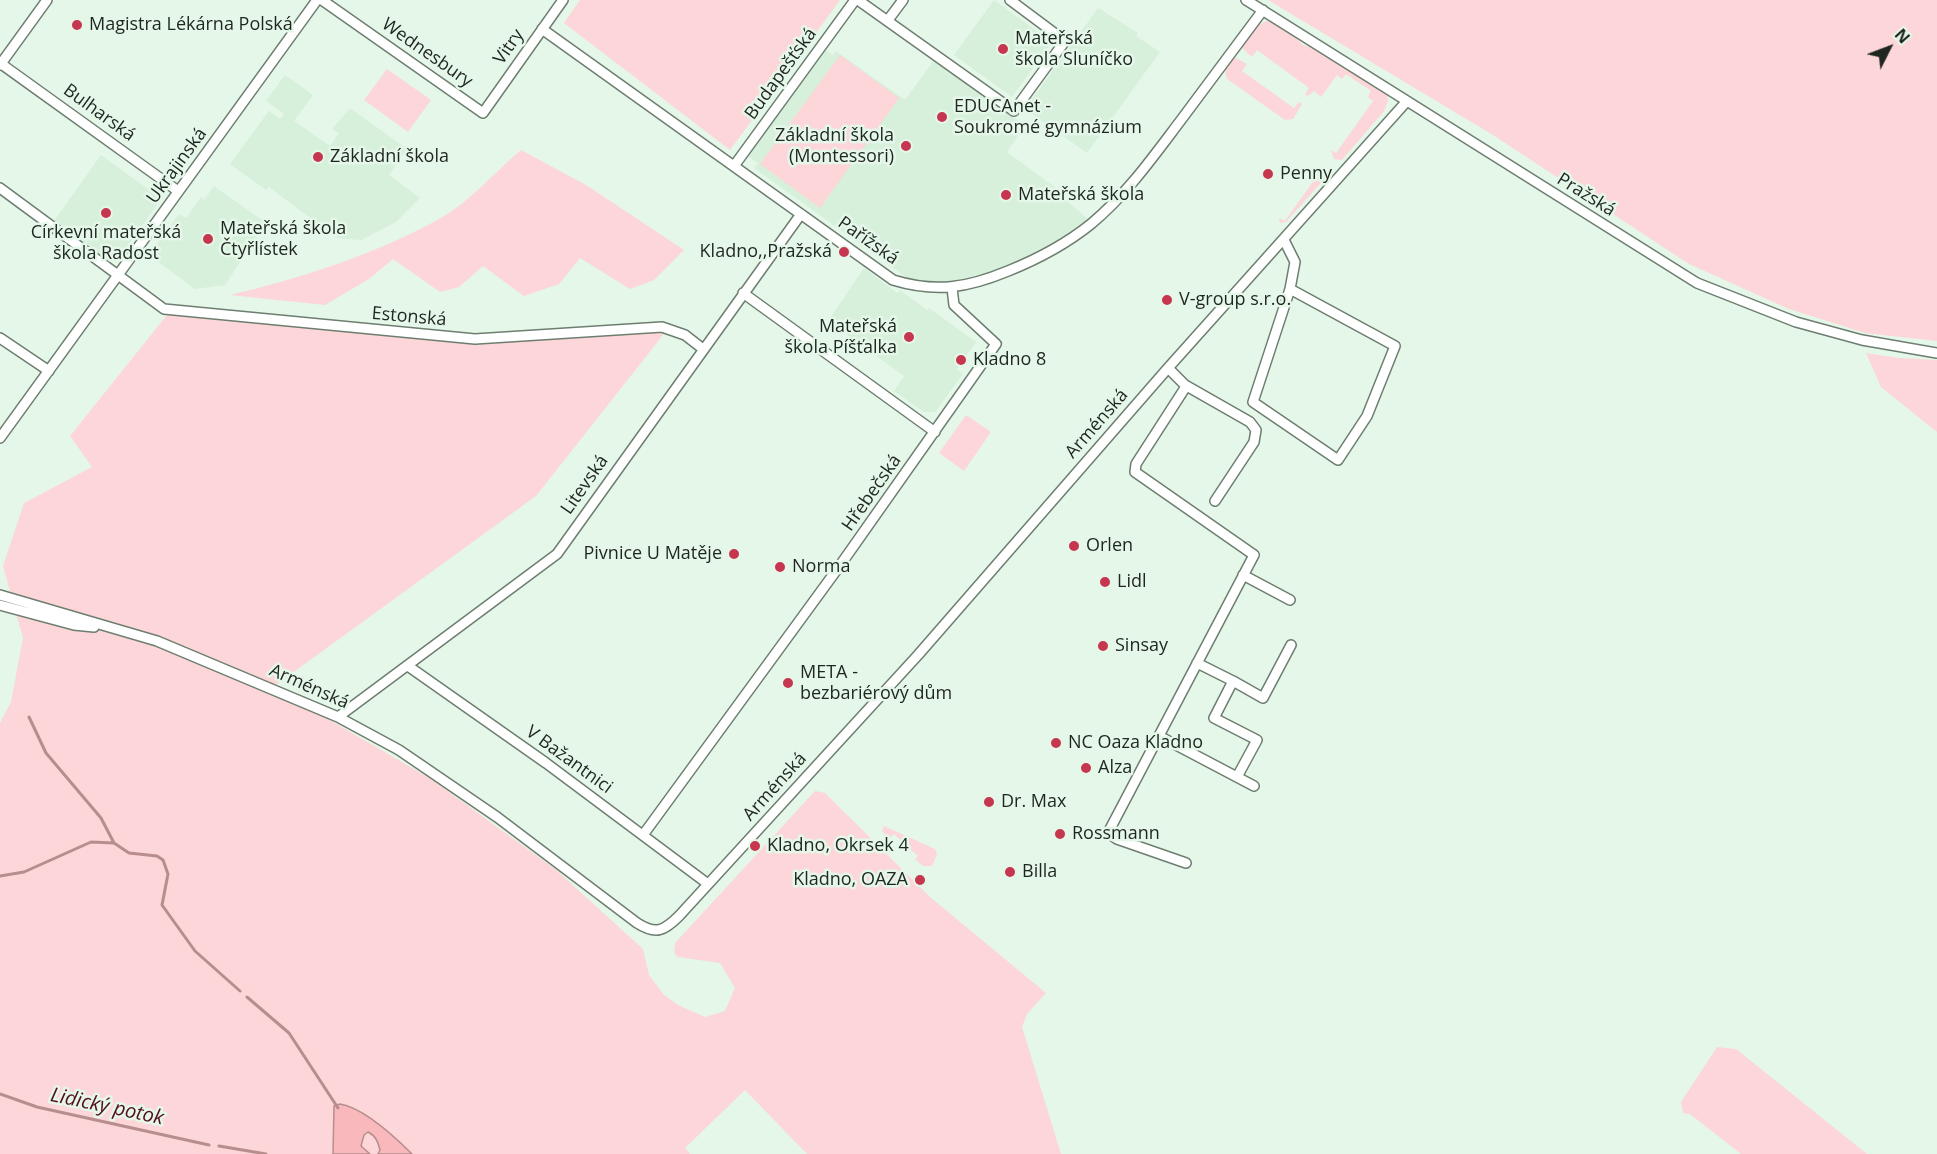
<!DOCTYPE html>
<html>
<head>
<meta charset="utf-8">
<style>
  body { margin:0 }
  #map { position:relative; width:1937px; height:1154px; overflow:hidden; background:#e5f7e8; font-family:"Open Sans",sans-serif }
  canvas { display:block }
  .north { position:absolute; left:1859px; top:18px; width:60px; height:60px; -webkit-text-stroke:4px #e5f7e8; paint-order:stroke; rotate:48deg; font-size:16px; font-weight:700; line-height:24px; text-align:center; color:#1f2620 }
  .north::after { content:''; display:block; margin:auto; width:21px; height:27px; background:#1f2620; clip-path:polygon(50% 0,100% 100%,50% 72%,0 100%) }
</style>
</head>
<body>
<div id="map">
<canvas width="1937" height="1154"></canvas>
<div class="north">N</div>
</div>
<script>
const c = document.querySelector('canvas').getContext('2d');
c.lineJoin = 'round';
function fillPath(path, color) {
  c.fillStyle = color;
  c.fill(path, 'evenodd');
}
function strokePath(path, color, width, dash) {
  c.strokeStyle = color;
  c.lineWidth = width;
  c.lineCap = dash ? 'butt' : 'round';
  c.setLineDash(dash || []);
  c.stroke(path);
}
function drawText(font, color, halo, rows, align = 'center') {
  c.font = font + ' "Open Sans",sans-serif';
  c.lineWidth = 5;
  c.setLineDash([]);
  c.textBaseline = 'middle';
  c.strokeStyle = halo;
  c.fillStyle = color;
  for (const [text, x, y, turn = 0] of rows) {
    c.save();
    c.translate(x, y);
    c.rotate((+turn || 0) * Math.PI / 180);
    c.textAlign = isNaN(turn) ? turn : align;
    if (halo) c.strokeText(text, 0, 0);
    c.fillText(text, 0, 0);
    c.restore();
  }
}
fillPath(new Path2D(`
  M994 0 1052 42 1012 97 954 55Z
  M1098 8 1138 33 1136 36 1160 52 1087 153 1025 109Z
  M826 50 833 55 836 51 905 100 934 60 1025 126 1007 152 1056 188 1055 191 1088 219 1040 252 1003 268 948 282 934 283 907 278 754 168 758 163 748 156Z
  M285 75 313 95 294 121 330 146 339 133 332 129 350 108 407 149 389 175 420 198 396 222 361 240 337 238 269 187 266 190 230 164 269 111 280 119 284 114 266 101Z
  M101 155 155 194 157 205 119 258 108 260 54 221Z
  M214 186 266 223 225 285 195 289 149 255 179 214 186 218 201 197 204 200Z
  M864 268 897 293 900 290 927 310 929 308 976 342 957 369 963 374 935 412H924L894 391 904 376 828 321Z`), '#d7f0db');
fillPath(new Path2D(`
  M580 0H840L730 150 564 23Z
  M1268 0H1937V341L1865 333 1789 309 1689 264 1493 135Z
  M1266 21 1275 22 1289 31 1303 45 1321 50 1387 94 1388 101 1384 111 1342 160 1334 159 1331 150 1336 153 1373 101 1368 97 1371 91 1346 74 1342 79 1337 75 1321 97 1314 91 1308 96 1305 94 1309 88 1257 50 1252 57 1241 47 1257 26Z
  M840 55 899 98 820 208 760 164Z
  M1234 57 1247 64 1242 71 1294 108 1299 102 1302 104 1293 119 1285 120 1227 79 1225 70Z
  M387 69 431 100 408 132 364 100Z
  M521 150 586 185 684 250 654 280 630 289 580 258 559 284 524 296 483 266 459 287 440 292 393 259 369 279 325 305 230 295C299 279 383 252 444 216 470 201 497 170 521 150Z
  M1316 165 1326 169 1327 176 1286 222 1280 223 1279 218 1285 221 1322 169Z
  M171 310 473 343 667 330 536 496 273 687 431 779 555 869 643 949 649 975 664 995 678 1005 705 1017 725 1011 735 988 720 963 678 957 674 953 675 943 815 791 825 793 930 897 1046 993 1027 1014 1022 1027 1061 1154H807L745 1090 685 1148 690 1154H412L395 1137 350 1106 334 1107 333 1154H0V723L11 702 23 638 3 566 24 503 92 467 70 436Z
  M1866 353 1898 358 1937 360V432L1881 387Z
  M966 415 991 432 964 471 939 453Z
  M884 826 935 849 937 854 932 866H923L915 859 918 856 894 834 889 838 882 831Z
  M1717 1047 1736 1049 1867 1154H1741L1690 1114 1683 1113 1681 1102Z
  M367 1132C376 1136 378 1141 380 1150L378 1154H370L361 1146 364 1135Z`), '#fcd6d8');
const water = new Path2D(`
  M340 1104C363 1108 395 1137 412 1154H378L380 1150C378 1142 376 1136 368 1132L364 1135 361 1146 370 1154H333L334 1106Z`);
fillPath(water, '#f9b9bc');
strokePath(water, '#b88d8d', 1.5);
strokePath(new Path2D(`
  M29 717 46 753 101 818 114 843 129 853 157 856 163 860 168 874 162 905 195 951 240 991
  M0 876 24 872 91 842 114 843
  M247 997 289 1033 338 1108
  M0 1094 37 1107 209 1145
  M219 1146 266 1154`), '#b88d8d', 3);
const minor = new Path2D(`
  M322 0 483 113 563 0
  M858 0 1014 111 1065 41 1010 0
  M1246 0 1697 283 1796 322 1862 340 1937 353
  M888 20 903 0
  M542 29 893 280C936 293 967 288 1008 271 1038 259 1066 244 1091 224 1127 194 1153 157 1181 120 1208 84 1235 47 1263 10
  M0 63 178 191
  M0 65 47 0
  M734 166 855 0
  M0 188 164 309 475 339 662 327 685 335 703 349
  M1284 240 1295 262 1290 289 1253 402 1338 460 1367 416 1395 346 1290 289
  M743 293 935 432
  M0 338 49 371
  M1168 368 1185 385V388L1136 464 1135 472 1254 555 1110 829 1111 835 1117 839 1186 863
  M1185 385 1250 422 1256 430 1254 442 1215 501
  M0 438 317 0
  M1243 575 1290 600
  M0 595 157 641 338 717 399 750 497 817 637 923C656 935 664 931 679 916L918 655 1168 368 1407 101
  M0 605 74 625 94 627
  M1197 663 1233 681 1214 718 1257 740 1237 777
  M408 666 546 763 708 884
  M1233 681 1263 698 1291 645
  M338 717 557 554 801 214
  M1159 736 1254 786
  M643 835 841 564 996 344 954 305 952 288`);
strokePath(minor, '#6d7e70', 12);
strokePath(minor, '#fff', 9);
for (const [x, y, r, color] of [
  [77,25,6,"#c6364f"],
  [1003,49,6,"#c6364f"],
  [942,117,6,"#c6364f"],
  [906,146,6,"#c6364f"],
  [318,157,6,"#c6364f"],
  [1268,174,6,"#c6364f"],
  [1006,195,6,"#c6364f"],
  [106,213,6,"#c6364f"],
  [208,239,6,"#c6364f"],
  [844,252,6,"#c6364f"],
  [1167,300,6,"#c6364f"],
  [909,337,6,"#c6364f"],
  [961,360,6,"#c6364f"],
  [1074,546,6,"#c6364f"],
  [734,554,6,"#c6364f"],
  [780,567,6,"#c6364f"],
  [1105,582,6,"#c6364f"],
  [1103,646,6,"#c6364f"],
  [788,683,6,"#c6364f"],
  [1056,743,6,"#c6364f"],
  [1086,768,6,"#c6364f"],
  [989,802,6,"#c6364f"],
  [1060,834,6,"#c6364f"],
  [755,846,6,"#c6364f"],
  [1010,872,6,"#c6364f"],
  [920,880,6,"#c6364f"]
]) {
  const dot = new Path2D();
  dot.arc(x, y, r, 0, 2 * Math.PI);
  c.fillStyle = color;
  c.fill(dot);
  strokePath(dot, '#e5f7e8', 2);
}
drawText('18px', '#1f2620', '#e5f7e8', [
  ["Magistra Lékárna Polská",89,25],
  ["Mateřská",1015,39],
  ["škola Sluníčko",1015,60],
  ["EDUCAnet -",954,107],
  ["Soukromé gymnázium",954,128],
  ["Základní škola",894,136,"right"],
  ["(Montessori)",894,157,"right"],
  ["Základní škola",330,157],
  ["Penny",1280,174],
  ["Mateřská škola",1018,195],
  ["Mateřská škola",220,229],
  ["Čtyřlístek",220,250],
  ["Církevní mateřská",106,233,"center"],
  ["škola Radost",106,254,"center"],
  ["Kladno,,Pražská",832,252,"right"],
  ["V-group s.r.o.",1179,300],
  ["Mateřská",897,327,"right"],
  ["škola Píšťalka",897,348,"right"],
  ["Kladno 8",973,360],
  ["Orlen",1086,546],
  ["Pivnice U Matěje",722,554,"right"],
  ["Norma",792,567],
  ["Lidl",1117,582],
  ["Sinsay",1115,646],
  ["META -",800,673],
  ["bezbariérový dům",800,694],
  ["NC Oaza Kladno",1068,743],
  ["Alza",1098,768],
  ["Dr. Max",1001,802],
  ["Rossmann",1072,834],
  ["Kladno, Okrsek 4",767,846],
  ["Billa",1022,872],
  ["Kladno, OAZA",908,880,"right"]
], 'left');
drawText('18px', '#1f2620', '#e5f7e8', [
  ["Vitry",509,47,-55],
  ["Wednesbury",427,53,35],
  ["Budapešťská",781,74,-54],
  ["Bulharská",99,113,36],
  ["Ukrajinská",177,166,-54],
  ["Pražská",1586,195,32],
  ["Pařížská",868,241,35],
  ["Estonská",409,317,5],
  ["Arménská",1097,424,-49],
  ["Litevská",585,485,-55],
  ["Hřebečská",872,493,-55],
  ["Arménská",309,687,24],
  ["V Bažantnici",569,760,36],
  ["Arménská",775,787,-48]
]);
drawText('italic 20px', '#530e1b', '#e5f7e8', [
  ["Lidický potok",107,1107,12]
]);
</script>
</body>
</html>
